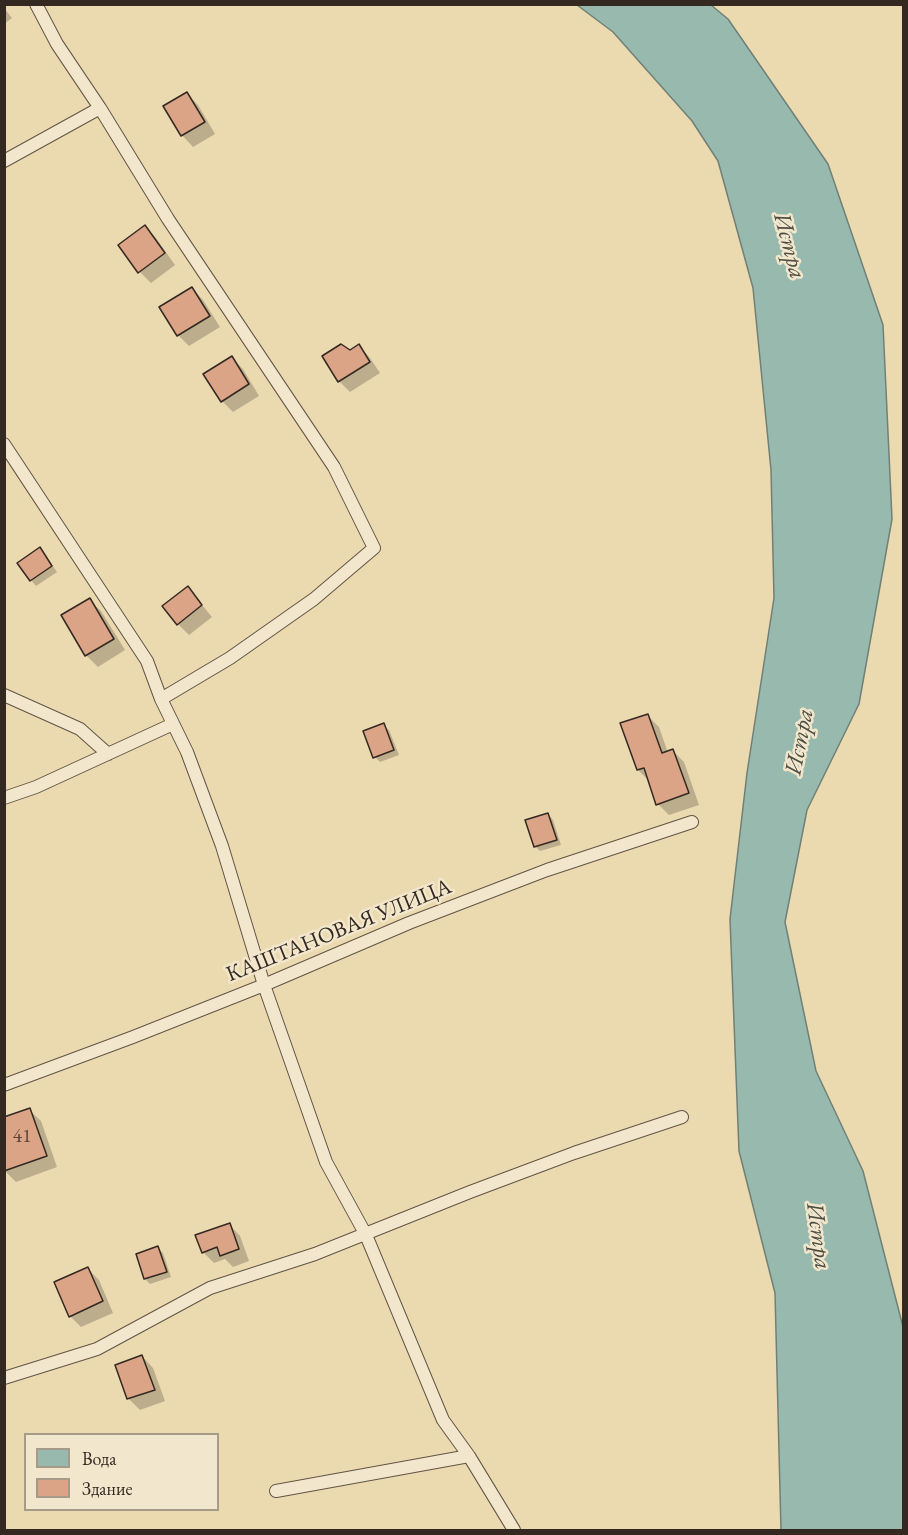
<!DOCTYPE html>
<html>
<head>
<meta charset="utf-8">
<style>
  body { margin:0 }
  #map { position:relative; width:908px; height:1535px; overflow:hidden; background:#ebd9b0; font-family:"EB Garamond",serif }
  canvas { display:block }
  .frame { position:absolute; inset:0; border:6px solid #332921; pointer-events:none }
  .legend { position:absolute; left:24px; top:1433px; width:195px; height:78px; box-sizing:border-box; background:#f2e6cc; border:2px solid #a69a88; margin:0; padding:8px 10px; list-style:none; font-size:18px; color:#332921 }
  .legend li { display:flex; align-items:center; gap:12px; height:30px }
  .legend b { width:30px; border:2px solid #a69a88 }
</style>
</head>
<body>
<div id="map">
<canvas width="908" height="1535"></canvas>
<div class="frame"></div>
<ul class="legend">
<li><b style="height:16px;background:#98baae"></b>Вода</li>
<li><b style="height:16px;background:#dca486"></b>Здание</li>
</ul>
</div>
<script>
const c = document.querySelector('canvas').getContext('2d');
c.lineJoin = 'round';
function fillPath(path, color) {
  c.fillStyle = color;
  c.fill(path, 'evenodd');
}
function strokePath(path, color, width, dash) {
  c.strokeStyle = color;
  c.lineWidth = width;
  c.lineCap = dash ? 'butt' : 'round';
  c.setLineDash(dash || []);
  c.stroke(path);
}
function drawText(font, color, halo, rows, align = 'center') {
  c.font = font + ' "EB Garamond",serif';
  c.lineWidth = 5;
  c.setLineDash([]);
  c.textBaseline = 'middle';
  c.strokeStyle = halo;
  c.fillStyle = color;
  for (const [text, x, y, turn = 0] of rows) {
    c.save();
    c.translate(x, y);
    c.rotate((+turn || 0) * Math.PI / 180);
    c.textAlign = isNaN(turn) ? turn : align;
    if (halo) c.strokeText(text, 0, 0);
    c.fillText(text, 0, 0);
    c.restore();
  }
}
const water = new Path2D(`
  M577 5H711L728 19 828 164 883 325 892 519 859 704 807 810 785 922 816 1071 863 1171 903 1327V1530H781L775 1293 739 1151 730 919 747 773 774 598 771 470 753 288 718 161 692 121 613 32Z`);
fillPath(water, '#98baae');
strokePath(water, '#708076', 1.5);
fillPath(new Path2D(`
  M4 8 12 18 4 24Z
  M187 94 198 105 215 134 193 147 182 135Z
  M145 227 156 238 175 265 151 283 140 272Z
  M192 288 203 300 220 327 189 346 178 335Z
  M359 346 370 358 380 373 350 392 339 381 350 352Z
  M232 358 243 369 259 396 233 412 222 401Z
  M45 555 57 572 36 586 31 580Z
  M188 588 212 617 189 635 178 624Z
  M89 600 101 611 125 650 98 667 86 655 63 616Z
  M647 715 659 727 668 753 673 751 684 762 699 805 669 815 658 804 650 782 638 770Z
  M383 725 389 730 399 755 380 762 375 757Z
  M548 814 553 820 561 845 540 851 535 846Z
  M29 1110 41 1121 57 1167 16 1182 5 1171 4 1119Z
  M229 1224 240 1236 249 1261 233 1267 225 1259 214 1263 203 1252Z
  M158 1248 163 1253 171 1277 150 1284 145 1279 137 1254Z
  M88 1269 99 1280 113 1313 81 1327 70 1316Z
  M142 1356 153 1368 165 1401 140 1410 128 1398Z`), '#0003');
const building = new Path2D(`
  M187 92 205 122 181 136 163 106Z
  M145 225 165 253 138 273 118 245Z
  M192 287 210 316 177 336 159 307Z
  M341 344 350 350 359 344 370 362 338 382 322 356Z
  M232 356 249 384 221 402 203 374Z
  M40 547 52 566 30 581 17 563Z
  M188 586 202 605 177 625 162 606Z
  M90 598 114 639 85 656 61 615Z
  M648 714 662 753 673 749 689 793 656 805 644 768 637 770 620 723Z
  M384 723 394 750 373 758 363 731Z
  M548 813 557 840 534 847 525 820Z
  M30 1108 47 1156 4 1171V1117Z
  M230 1223 239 1249 220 1256 217 1247 202 1253 195 1235Z
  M158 1246 167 1272 144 1279 136 1254Z
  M88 1267 103 1301 69 1317 54 1282Z
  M142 1355 155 1390 127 1399 115 1365Z`);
fillPath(building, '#dca486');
strokePath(building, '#332921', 1.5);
const lane = new Path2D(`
  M36 4 57 44 100 108 168 219 334 467 374 548 314 599 230 658 161 699
  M4 161 100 108
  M4 444 147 661 161 699 187 752 222 846 264 985 326 1162 366 1235 443 1420 469 1456 514 1530
  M4 695 80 729 108 754
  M4 798 36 787 173 724
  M4 1085 133 1037 264 985 409 923 547 870 692 822
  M4 1378 97 1349 210 1288 315 1254 470 1192 574 1153 682 1117
  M276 1491 469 1456`);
strokePath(lane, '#615545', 14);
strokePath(lane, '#f2e6cc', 12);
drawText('20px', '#5d483a', null, [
  ["41",22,1137]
]);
drawText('22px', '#332921', '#f2e6cc', [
  ["КАШТАНОВАЯ УЛИЦА",339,931,-22]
]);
drawText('italic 24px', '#4c4d44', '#f2e6cc', [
  ["Истра",789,246,75],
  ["Истра",800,742,-79],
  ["Истра",818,1236,82]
]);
</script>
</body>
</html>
